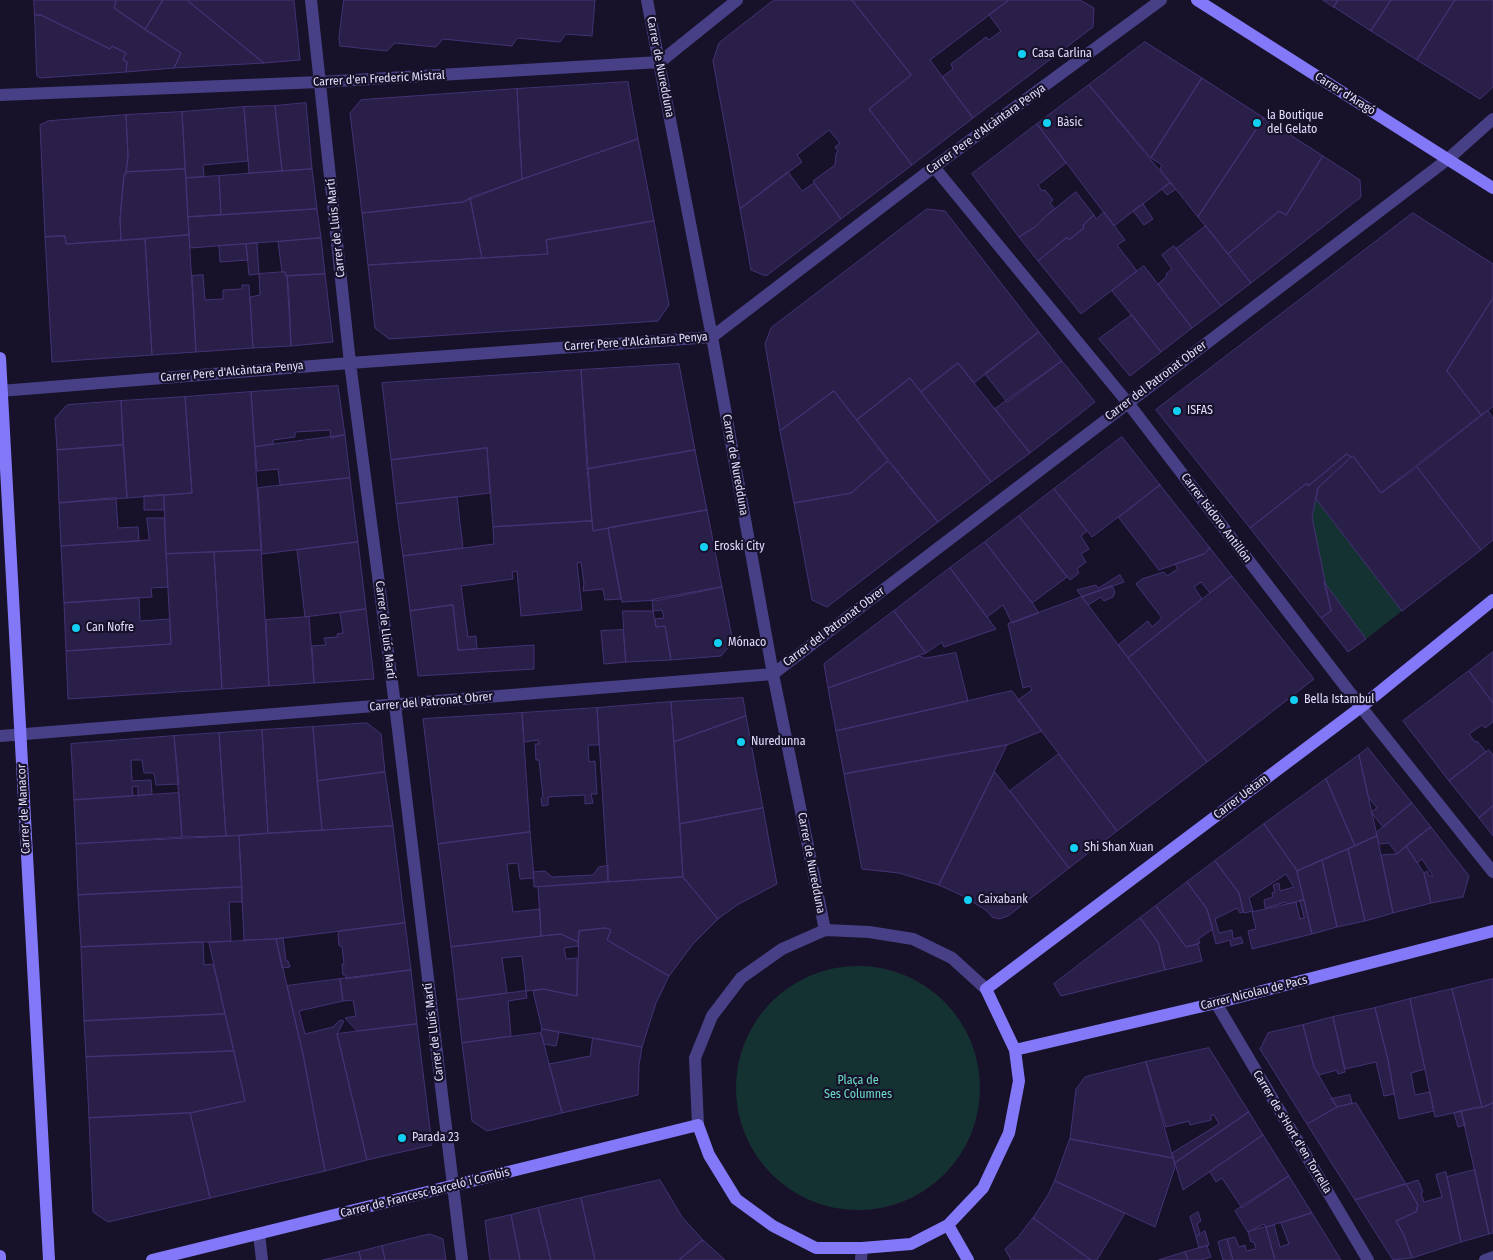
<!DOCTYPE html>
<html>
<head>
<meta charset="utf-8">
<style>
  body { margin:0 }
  canvas { display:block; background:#171229 }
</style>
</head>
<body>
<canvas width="1493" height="1260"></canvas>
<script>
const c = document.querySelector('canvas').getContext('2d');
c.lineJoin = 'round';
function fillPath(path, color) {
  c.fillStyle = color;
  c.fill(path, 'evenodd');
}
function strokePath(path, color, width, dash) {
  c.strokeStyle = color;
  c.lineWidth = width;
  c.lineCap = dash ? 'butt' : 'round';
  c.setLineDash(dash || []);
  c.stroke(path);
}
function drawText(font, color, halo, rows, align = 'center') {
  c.font = font + ' "Fira Sans Condensed",sans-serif';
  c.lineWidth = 4.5;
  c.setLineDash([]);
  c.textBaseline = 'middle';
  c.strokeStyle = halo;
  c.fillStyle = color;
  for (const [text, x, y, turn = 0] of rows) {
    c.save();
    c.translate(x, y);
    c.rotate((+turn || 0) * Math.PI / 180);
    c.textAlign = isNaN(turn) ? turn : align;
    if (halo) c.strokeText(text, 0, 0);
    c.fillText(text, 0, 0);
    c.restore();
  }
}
fillPath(new Path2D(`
  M1316 499 1402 611 1366 639 1324 582 1312 517Z
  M736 1088a122 122 0 1 1 244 0a122 122 0 1 1-244 0Z`), '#153233');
const building = new Path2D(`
  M34 0H115L116 1 114 8 181 53 174 68 126 72 127 62 123 60 126 53 112 46 110 49 41 15H35Z
  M115 0H163L145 30 114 8 116 1Z
  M163 0H187L264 63 174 68 181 53 145 30Z
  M187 0H294L300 60 264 63Z
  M344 0H595L592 36 566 34 560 42 517 38 512 46 443 39 436 47 395 43 387 51 340 46 339 38Z
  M774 0H852L911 75 869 109 912 165 841 219 813 181 835 165 836 154 838 151 835 147 840 143 829 130 797 155 802 162 740 209 713 61 719 43Z
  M852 0H1009L930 60 973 118 912 165 869 109 911 75Z
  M1009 0H1080L1094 8 1093 27 973 118 942 77 953 69 951 64 986 37 989 40 1001 31 989 15Z
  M1323 0H1338L1334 7Z
  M1338 0H1391L1371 31 1334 7Z
  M1391 0H1455L1417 60 1371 31Z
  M1455 0H1493V87L1480 99 1417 60Z
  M35 15H41L110 49 112 46 126 53 123 60 127 62 126 72 40 78 37 76Z
  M1145 42 1202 78 1151 158 1089 85Z
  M1202 78 1264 118 1198 217 1160 169 1162 165 1151 158Z
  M628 82 638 139 522 179 517 89Z
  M1089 85 1170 183 1114 226 1037 124Z
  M517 89 522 179 463 202 362 213 350 113 361 100Z
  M306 103 312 169 282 171 275 106Z
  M275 106 282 171 249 173 244 107Z
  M244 107 248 161 203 165 204 177 186 178 182 112Z
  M182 112 185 169 126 172 128 156 126 115Z
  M126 115 128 156 126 174 124 175 120 219 121 240 66 244 65 236 45 237 40 125 48 121Z
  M1264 118 1323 156 1286 215 1279 211 1228 254 1198 217Z
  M1037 124 1066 163 1038 185 1042 191 1045 190 1053 200 1050 203 1055 209 1046 216 1035 227 1019 237 972 174Z
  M638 139 654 221 546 240 548 254 482 258 470 198Z
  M1323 156 1360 180 1361 197 1251 283 1228 254 1279 211 1286 215Z
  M185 169 189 235 121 240 120 219 124 175 126 172Z
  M312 169 317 209 221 215 219 176Z
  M788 172 802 191 814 183 841 219 766 276 751 270 740 209Z
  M219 176 221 215 188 217 186 178Z
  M1170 183 1176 189 1167 195 1162 189Z
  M1076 192 1094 215 1083 225 1084 228 1069 240 1067 237 1038 261 1019 237 1035 227 1046 216Z
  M470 198 482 258 368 265 362 213 463 202Z
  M1143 204 1153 219 1144 225 1133 211Z
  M317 209 321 238 190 248 188 217Z
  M927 209 945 211 1039 332 974 383 958 363 921 392 910 378 857 420 834 391 780 431 765 344 771 328Z
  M1104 212 1125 240 1117 245 1137 271 1081 314 1038 261 1067 237 1069 240 1084 228 1083 225 1094 215 1096 219Z
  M1413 213 1493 264V298L1447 371 1481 415 1381 493 1353 456 1351 457 1347 454 1308 486 1307 483 1250 528 1156 410Z
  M654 221 669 305 658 321 389 339 375 328 368 265 548 254 546 240Z
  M1206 226 1251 283 1221 306 1176 249Z
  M189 235 196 352 152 355 145 239Z
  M65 236 66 244 145 239 152 355 52 362 45 237Z
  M321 238 325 274 286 276 285 272H282L278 242Z
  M257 243 259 274 249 275 246 244Z
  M246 244 248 260 220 262 219 246Z
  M1174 246 1221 306 1192 328 1158 284 1167 276 1166 274 1172 269 1162 255Z
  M1144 266 1192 328 1161 352 1112 291Z
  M285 272 287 276 289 293 291 346 253 348 250 297 260 295 259 274Z
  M325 274 333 342 291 346 287 276Z
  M203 275 205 300 223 299V290L242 289V285H249L253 348 196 352 192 276Z
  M1493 298V407L1481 415 1447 371Z
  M1132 315 1161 352 1130 376 1099 339Z
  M1039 332 1062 361 1007 402 985 374Z
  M1062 361 1095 402 1030 453 995 409Z
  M958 363 1030 453 991 482 921 392Z
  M679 364 695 450 587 469 581 370Z
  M581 370 592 521 493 527 487 448 391 460 382 383Z
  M910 378 991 482 938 522 857 420Z
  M338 386 345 435 331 438 330 430 295 432V437L273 440V444L255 447 251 392Z
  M834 391 888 461 851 493 794 503 780 431Z
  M251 392 261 550 166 554 164 495 192 493 185 397Z
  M185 397 192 493 127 498 121 401Z
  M121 401 123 445 57 450 55 418 67 405Z
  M1488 411 1493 418V540L1481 550 1417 467Z
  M345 435 350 478 280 485 278 469 257 471 255 447Z
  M1122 437 1160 485 1092 537 1054 489Z
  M123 445 127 498 59 503 57 450Z
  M487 448 490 493 396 504 391 460Z
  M695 450 707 510 593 531 587 469Z
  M1347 454 1351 457 1318 488 1312 517 1331 611 1321 618 1250 528 1307 483 1308 486Z
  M1353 456 1381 493 1417 467 1481 550 1402 611 1316 499 1318 488Z
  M888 461 938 522 827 607 812 600 794 503 851 493Z
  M350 478 358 542 262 554 258 488Z
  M1160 485 1210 548 1204 554 1159 570 1119 518Z
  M1054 489 1087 531 1081 536 1089 549 1081 554 1086 562 1077 569 1079 573 1070 580 1019 516Z
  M164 495V510H144V496Z
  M457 497 463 548 403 556 396 504Z
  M116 498 118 528 138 527 139 541 61 546 59 503Z
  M707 510 722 587 660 600 622 602 608 528Z
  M1019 516 1067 577 1032 603 985 542Z
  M147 518H164L168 587 151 588 152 597 64 603 61 546 149 540Z
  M592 521 593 531 608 528 621 599 605 600 603 589 583 591 584 583 581 562 577 563 582 610 521 616 517 571 512 572 513 579 461 586 468 637 476 636 477 649 458 650 453 605 410 611 403 556 494 544 493 527Z
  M358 542 366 609 305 617 297 550Z
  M985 542 1032 603 1039 613 1012 623 1003 605 987 617 950 568Z
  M1210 548 1232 576 1210 593 1201 582 1194 587 1202 599 1128 658 1118 645 1148 621 1152 627 1162 618 1136 584 1142 579 1164 572 1167 576 1178 569 1175 564 1204 554Z
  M261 550 269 686 222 689 214 552Z
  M214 552 222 689 68 699 66 651 171 644 166 554Z
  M950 568 996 629 944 647 942 642 926 653 894 611Z
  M1120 575 1124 582 1082 597 1077 590 1096 585 1098 588Z
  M1232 576 1314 679 1207 762 1128 658Z
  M1324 582 1366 639 1348 652 1321 618 1331 611Z
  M1112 586 1115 592 1113 597 1104 601 1101 597 1088 605 1082 597Z
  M722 587 733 642 721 656 671 660 665 626 656 627 655 619 664 618 662 610 653 611 652 600Z
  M1082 597 1207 762 1117 831 1018 700 1032 690 1030 686 1023 688 1008 624Z
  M139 598 140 621 170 619 171 644 66 651 64 603Z
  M453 605 458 650 534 645V669L418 676 410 611Z
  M366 609 374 679 314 683 312 646 326 645 324 638 338 637 337 634 343 633 340 613Z
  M623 611H653L656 627 665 626 671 660 626 662Z
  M894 611 926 653 828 688 824 664Z
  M309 617 314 683 269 686 266 620Z
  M623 630 626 662 604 664 601 631Z
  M1493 652V703L1469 671Z
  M956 653 968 701 836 731 828 688 919 656 925 658Z
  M1469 671 1493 703V722L1485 728 1482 725 1469 734 1475 742 1477 741 1486 752 1449 781 1403 721Z
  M1012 691 1042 731 1007 745 844 774 836 731Z
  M743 698 746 716 674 742 671 702Z
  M671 702 683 877 608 882 597 708Z
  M597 708 599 745H588L589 762 595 761 597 794H591L593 803 585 804V795L548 797V805L542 806 541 798 543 797 539 760H536L535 744H539L538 740 524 742 522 713Z
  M522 713 530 832 438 844 423 719Z
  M746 716 763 808 680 824 674 742Z
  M367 723 381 734 385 772 317 781 313 727Z
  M313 727 322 830 268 833 262 730Z
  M262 730 268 833 226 836 219 733Z
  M219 733 226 836 182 837 174 736Z
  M174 736 179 784 156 785 154 773H144L142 760H131L132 781 151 780 152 794 138 796V786L132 787 133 796 74 800 71 744Z
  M1007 745 939 885 899 873 862 869 844 774Z
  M1368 748 1412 803 1383 827 1371 812 1377 808 1368 796 1359 755Z
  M1489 750 1493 755V806L1479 818 1449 781Z
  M1059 754 1117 831 1069 868 1010 791Z
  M1359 755 1377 836 1355 846 1326 779Z
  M385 772 393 826 322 830 317 781Z
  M995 772 1069 868 1008 916 999 919 992 917 987 911 965 897 939 885Z
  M1326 779 1355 846 1297 871 1264 824Z
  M179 793 182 837 76 844 74 800Z
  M1412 803 1431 827 1397 854 1389 843 1379 844 1376 833Z
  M1493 806V836L1479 818Z
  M763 808 777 884 737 905 718 919 683 877 680 824Z
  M1264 824 1296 869 1304 900 1287 904 1286 902 1265 908 1264 900 1273 897 1272 893 1275 892 1273 885 1279 883 1280 891 1294 887 1286 874 1249 898 1253 911 1244 913 1239 893 1215 861Z
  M393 826 405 923 276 939 244 940 239 836Z
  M1431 827 1469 876 1463 897 1431 903 1424 873 1427 871 1429 876H1433L1422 859 1417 863 1406 846Z
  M530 832 534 878 520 879 518 863 507 864 513 912 540 909 541 936 451 947 438 844Z
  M239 836 242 887 78 895 76 844Z
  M1377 836 1393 913 1365 921 1348 849Z
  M1406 846 1424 873 1431 903 1393 913 1381 855 1397 854Z
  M1348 849 1365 921 1337 927 1322 860Z
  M1322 860 1337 927 1312 934 1297 871Z
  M1215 861 1239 893 1243 912 1240 913 1237 908 1215 919 1219 933 1232 930 1233 939 1241 937 1243 943 1231 946 1230 940 1216 944 1207 909 1187 882Z
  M608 866V882L534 887 533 872 545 871 552 877 593 875 599 867Z
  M683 877 718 919 693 944 669 976 607 940 611 930 606 928 579 931 578 942 561 934 541 936 538 887Z
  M1187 882 1207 909 1213 929 1198 939 1200 943 1186 947 1156 906Z
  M242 887V902H229L231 941 81 947 78 895Z
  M1300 900H1304L1312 934 1252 949 1248 931 1256 929 1252 912 1296 902 1300 919 1304 918Z
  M1156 906 1186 947 1198 944 1202 961 1165 970 1158 942 1140 918Z
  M1140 918 1158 942 1165 970 1061 996 1054 984Z
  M405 923 411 970 346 979V975H343L342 964H344L342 946H339L338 934 340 931Z
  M606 928 611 930 607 940 669 976 656 1003 642 1047 542 1029 533 991 543 989 577 996 579 931Z
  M561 934 578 942V946L564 948 566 959 577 958V996L543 989 526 991 522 956 502 958 507 993 457 1000 451 947Z
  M283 938 286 961H288L290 967 282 968 276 939Z
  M276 939 303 1054 325 1171 210 1198 190 1113 245 1101 209 943Z
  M197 942H203L204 965 213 964 225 1014 84 1021 81 947Z
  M411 970 417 1024 357 1031 345 1018 356 1016 353 1000 343 1001 340 979Z
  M340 979 343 1001 299 1011 305 1034 333 1027 340 1020 344 1021 337 1034 367 1160 325 1171 303 1054 287 986Z
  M1493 979V1103L1482 1107 1452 989Z
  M1452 989 1482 1107 1435 1117 1410 999Z
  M526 991 527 998 508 1001 511 1036 462 1043 457 1000Z
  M1410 999 1425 1069 1411 1073 1415 1095 1430 1092 1434 1111 1399 1119 1388 1060 1375 1008Z
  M1375 1008 1388 1060 1394 1094 1384 1096 1376 1062 1345 1069 1333 1017Z
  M225 1014 234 1051 86 1057 84 1021Z
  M1333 1017 1345 1072 1338 1074 1337 1070 1319 1075 1314 1067 1303 1025Z
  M417 1024 432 1145 367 1160 337 1034Z
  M1303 1025 1314 1067 1337 1107 1307 1124 1260 1049 1268 1033Z
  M542 1029 559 1032 556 1046 544 1044 541 1033Z
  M541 1033 562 1113 487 1131 472 1121 462 1043Z
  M593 1038 642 1047 639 1065 638 1095 562 1113 549 1064 590 1056Z
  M1209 1048 1249 1112 1175 1163 1172 1153 1219 1124 1214 1115H1211V1120L1190 1125 1189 1121 1166 1127 1146 1062Z
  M234 1051 245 1101 190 1113 89 1118 86 1057Z
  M1146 1062 1173 1158 1070 1139 1076 1089 1085 1077Z
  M1350 1095 1352 1103 1337 1107 1331 1099Z
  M1356 1103 1406 1184 1355 1200 1307 1124 1337 1107Z
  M1493 1103V1233L1489 1234 1461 1111 1476 1107H1484Z
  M1461 1111 1465 1125 1458 1127 1454 1113Z
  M1249 1112 1263 1135 1183 1190 1175 1163Z
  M190 1113 210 1198 108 1222 93 1212 89 1118Z
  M1263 1135 1289 1176 1242 1208 1222 1178 1216 1182 1210 1172Z
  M1070 1139 1173 1158 1175 1167 1155 1227 1055 1181Z
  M1475 1170 1489 1234 1461 1242 1447 1177Z
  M1446 1172 1461 1242 1412 1258 1404 1235 1396 1221 1416 1212 1418 1205 1406 1184 1418 1180 1423 1192 1421 1193 1424 1202 1442 1197 1436 1175Z
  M1289 1176 1312 1213 1266 1227 1264 1224 1248 1232 1235 1211Z
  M660 1180 682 1217 703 1240 679 1260H595L581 1198Z
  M1055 1181 1125 1213 1097 1260H1091L1033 1218 1048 1195Z
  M1406 1184 1418 1205 1416 1212 1396 1221 1404 1235 1412 1258 1393 1260 1355 1200Z
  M581 1198 595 1260H551L538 1208Z
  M538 1208 551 1260H520L511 1215Z
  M1198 1212 1201 1221 1197 1224 1200 1234 1196 1237 1190 1217Z
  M1312 1213 1341 1260H1275L1266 1227 1274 1225 1280 1247 1289 1244 1281 1223Z
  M511 1215 520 1260H490L485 1221Z
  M1033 1218 1091 1260H1077L1075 1259 1073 1260H1011L1005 1249 1018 1237Z
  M1266 1227 1275 1260H1233L1227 1239 1235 1237 1239 1247 1245 1245 1246 1251 1256 1249 1254 1242H1251L1248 1232Z
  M1205 1231 1209 1245 1199 1248 1196 1237Z
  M430 1234 443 1239 446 1260H385L382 1246Z
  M1227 1239 1233 1260H1223L1218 1242Z
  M703 1240 725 1260H679Z
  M382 1246 385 1260H361L359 1252Z
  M1207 1246 1211 1257 1201 1260H1188L1185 1252Z
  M359 1252 361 1260H323Z
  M1185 1252 1188 1260H1159Z`);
fillPath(building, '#2a1f49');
strokePath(building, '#433274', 1);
strokePath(new Path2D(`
  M311 0 350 363 395 705 462 1260
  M647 0 712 337 773 674 825 930
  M0 95 320 82 660 62 737 0
  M934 167 1128 403 1361 707 1493 872
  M0 391 350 363 712 337 934 167 1161 0
  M0 736 773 674 1448 159 1493 119
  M1216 1003 1368 1260
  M698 1125 695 1058 712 1016 741 978 782 949 825 930 869 932 913 939 952 958 986 989
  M259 1234 262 1260
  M861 1260 862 1248
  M1485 1260 1493 1257`), '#474086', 12);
strokePath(new Path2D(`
  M1197 0 1493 188
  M0 358 49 1260
  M1015 1050 1216 1003 1493 931
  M948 1225 968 1260
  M0 1256V1260
  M152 1260 698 1125 709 1155 736 1199 773 1226 816 1248H862L911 1244 948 1225 983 1188 1009 1133 1019 1081 1015 1050 986 989 1361 707 1493 600`), '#8378f8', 12);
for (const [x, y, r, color] of [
  [1022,54,5,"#12cff3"],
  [1047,123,5,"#12cff3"],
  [1257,123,5,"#12cff3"],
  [1177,411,5,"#12cff3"],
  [704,547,5,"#12cff3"],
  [76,628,5,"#12cff3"],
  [718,643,5,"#12cff3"],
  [1294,700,5,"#12cff3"],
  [741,742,5,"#12cff3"],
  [1074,848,5,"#12cff3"],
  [968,900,5,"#12cff3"],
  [402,1138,5,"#12cff3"]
]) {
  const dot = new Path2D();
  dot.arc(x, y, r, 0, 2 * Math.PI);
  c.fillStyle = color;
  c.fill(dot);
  strokePath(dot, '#171229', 2);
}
drawText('12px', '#e2dcfd', '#171229', [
  ["Casa Carlina",1032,54],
  ["la Boutique",1267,116],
  ["del Gelato",1267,130],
  ["Bàsic",1057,123],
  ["ISFAS",1187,411],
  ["Eroski City",714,547],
  ["Can Nofre",86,628],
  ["Mónaco",728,643],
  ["Bella Istambul",1304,700],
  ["Nuredunna",751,742],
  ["Shi Shan Xuan",1084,848],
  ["Caixabank",978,900],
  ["Parada 23",412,1138]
], 'left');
drawText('12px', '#e2dcfd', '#171229', [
  ["Carrer de Nuredduna",660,67,79],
  ["Carrer d'en Frederic Mistral",379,79,-3],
  ["Carrer d'Aragó",1345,94,32],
  ["Carrer Pere d'Alcàntara Penya",986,129,-36],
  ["Carrer de Lluís Martí",336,228,-96],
  ["Carrer Pere d'Alcàntara Penya",636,342,-4],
  ["Carrer Pere d'Alcàntara Penya",232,372,-5],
  ["Carrer del Patronat Obrer",1156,381,-37],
  ["Carrer de Nuredduna",735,465,80],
  ["Carrer Isidoro Antillón",1216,518,53],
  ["Carrer del Patronat Obrer",834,627,-37],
  ["Carrer de Lluís Martí",385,630,83],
  ["Carrer del Patronat Obrer",431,702,-5],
  ["Carrer Uetam",1241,797,-37],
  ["Carrer de Manacor",24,809,-93],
  ["Carrer de Nuredduna",811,863,79],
  ["Carrer Nicolau de Pacs",1254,993,-14],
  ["Carrer de Lluís Martí",434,1032,-97],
  ["Carrer de s'Hort d'en Torrella",1292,1132,59],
  ["Carrer de Francesc Barceló i Combis",425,1193,-14]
]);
drawText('12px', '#6adbc6', '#171229', [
  ["Plaça de",858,1081],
  ["Ses Columnes",858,1095]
]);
</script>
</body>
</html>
